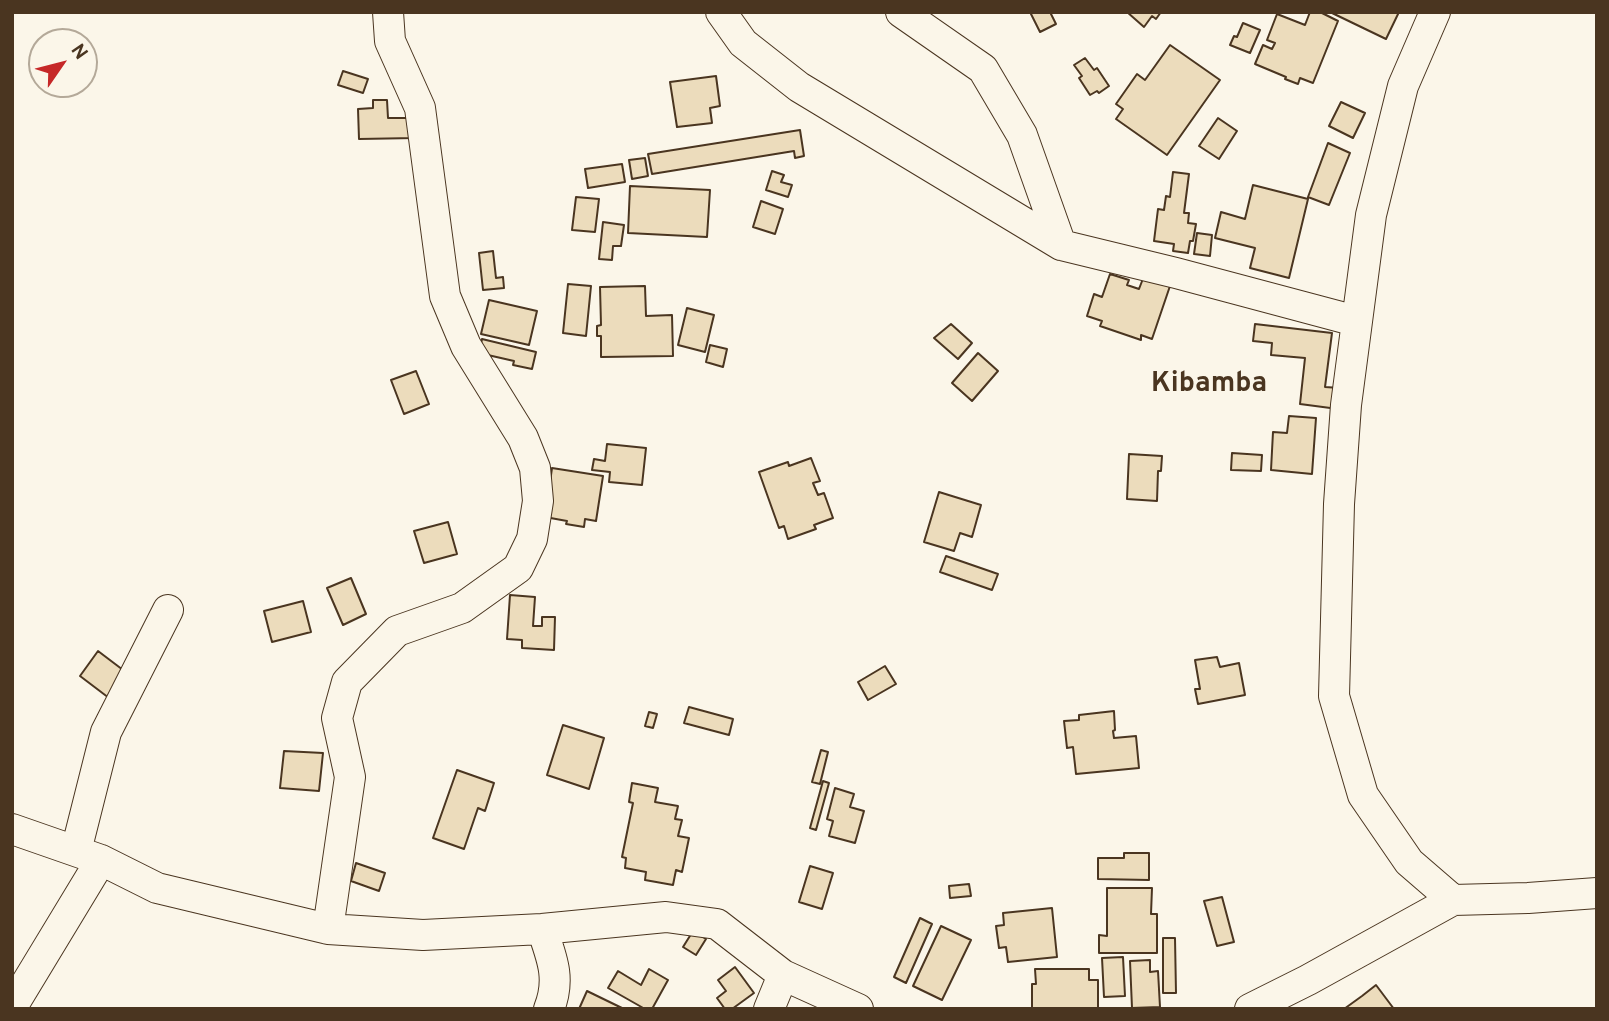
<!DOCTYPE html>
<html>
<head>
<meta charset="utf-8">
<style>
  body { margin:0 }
  #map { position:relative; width:1609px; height:1021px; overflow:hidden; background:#fbf6e9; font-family:Overpass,sans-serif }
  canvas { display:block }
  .frame { position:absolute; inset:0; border:14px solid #4a3520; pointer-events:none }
  .north { position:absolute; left:28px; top:28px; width:70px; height:70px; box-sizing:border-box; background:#fbf6e9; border:2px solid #b4a999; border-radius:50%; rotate:55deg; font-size:19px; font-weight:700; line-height:28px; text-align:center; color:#4a3520 }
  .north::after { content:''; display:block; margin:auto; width:24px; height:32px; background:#c62828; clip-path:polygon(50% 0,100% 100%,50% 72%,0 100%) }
</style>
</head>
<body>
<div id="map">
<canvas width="1609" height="1021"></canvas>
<div class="frame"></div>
<div class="north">N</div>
</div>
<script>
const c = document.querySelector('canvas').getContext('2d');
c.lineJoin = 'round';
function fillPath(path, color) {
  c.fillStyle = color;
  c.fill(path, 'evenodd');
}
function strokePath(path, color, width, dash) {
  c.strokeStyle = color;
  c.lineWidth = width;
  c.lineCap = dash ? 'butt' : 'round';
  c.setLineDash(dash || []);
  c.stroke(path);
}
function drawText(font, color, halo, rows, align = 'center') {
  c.font = font + ' Overpass,sans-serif';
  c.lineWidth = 5;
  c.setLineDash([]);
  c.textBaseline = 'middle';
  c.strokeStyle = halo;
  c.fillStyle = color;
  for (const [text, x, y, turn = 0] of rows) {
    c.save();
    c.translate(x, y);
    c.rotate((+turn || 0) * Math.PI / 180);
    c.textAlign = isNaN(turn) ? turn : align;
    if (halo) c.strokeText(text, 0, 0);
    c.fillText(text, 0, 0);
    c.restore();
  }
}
const building = new Path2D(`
  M1030 12H1050L1056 24 1040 32Z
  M1127 12H1161L1156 19 1152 16 1144 27Z
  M1310 12 1322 13 1338 21 1313 83 1300 78 1298 84 1285 79 1286 77 1255 64 1263 45 1272 49 1275 43 1267 40 1277 14 1305 25Z
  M1330 12H1399L1386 39Z
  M1243 23 1260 30 1250 53 1230 45 1234 36 1237 37Z
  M1170 45 1220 80 1167 155 1116 119 1123 109 1116 104 1137 74 1145 80Z
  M1085 58 1094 70 1097 68 1109 86 1099 93 1097 91 1090 95 1079 78 1082 76 1074 65Z
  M343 71 368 79 363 93 338 85Z
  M716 76 720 106 710 108 712 123 677 127 670 82Z
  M373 100H387L388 118H414L415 138 359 139 358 109 373 108Z
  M1341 102 1365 113 1353 138 1329 126Z
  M1218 118 1237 131 1219 159 1199 146Z
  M800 130 804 156 795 158 794 151 652 174 648 154Z
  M1328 143 1350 153 1329 205 1308 197Z
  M645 158 648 176 632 179 629 160Z
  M622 164 625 182 588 188 585 169Z
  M772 171 784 175 781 182 792 185 788 197 766 190Z
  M1173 172 1189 174 1184 213H1189L1188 223 1196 224 1193 241H1190L1188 253 1173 251 1174 244 1154 241 1158 209 1164 210 1166 196 1170 197Z
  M1253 185 1308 199 1289 278 1250 268 1255 248 1215 238 1221 212 1245 219Z
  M630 186 710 190 707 237 628 233Z
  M576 197 599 199 595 232 572 230Z
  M761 201 783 209 775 234 753 227Z
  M603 222 624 225 621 246H613L612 260 599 259Z
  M1197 233 1212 235 1210 256 1194 254Z
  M493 251 496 278 503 277 504 288 483 290 479 253Z
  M1110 274 1129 280 1127 285 1139 289 1144 276 1170 286 1152 339 1141 335V340L1100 326 1102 321 1087 316 1094 294 1102 297Z
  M568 284 591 286 586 336 563 333Z
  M645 286 646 316 672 315 673 356 601 357V336H597V326L601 325 600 287Z
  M489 300 537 311 529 345 481 334Z
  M687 308 714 315 705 352 678 345Z
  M951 324 972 343 958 359 934 338Z
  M1255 324 1332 333 1325 387 1340 388 1338 409 1300 404 1305 358 1271 355 1272 343 1253 341Z
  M482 339 536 352 532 369 513 365 514 361 479 353Z
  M710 345 727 349 723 367 706 362Z
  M978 353 998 371 972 401 952 383Z
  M416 371 429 404 404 414 391 380Z
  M1289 416 1316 418 1312 474 1271 470 1273 432 1287 433Z
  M607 444 646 448 642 485 609 482 610 472 592 470 594 459 605 461Z
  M1232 453 1262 455 1261 471 1231 470Z
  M1129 454 1162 456 1161 471H1158L1157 501 1127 499Z
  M811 458 820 481 813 483 818 495 824 493 833 518 814 525 816 529 788 539 784 526 779 528 759 472 788 462 789 466Z
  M552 468 603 476 596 521 585 519 584 527 566 524 567 521 545 517Z
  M939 492 981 505 972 537 960 533 954 551 924 542Z
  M448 522 457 554 424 563 414 531Z
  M946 556 998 574 992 590 940 572Z
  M351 578 366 614 343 625 327 588Z
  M510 595 535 597 533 626H542V617H555L554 650 522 648V640L507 639Z
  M303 601 311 632 272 642 264 611Z
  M98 651 127 673 109 698 80 676Z
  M1217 657 1220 667 1239 663 1245 695 1198 704 1195 689H1200L1195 660Z
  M885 666 896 684 868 700 858 682Z
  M689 707 733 719 729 735 684 723Z
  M1114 711 1115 730 1113 731 1114 738 1136 736 1139 768 1076 774 1073 747 1067 748 1064 721 1079 720V715Z
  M649 712 657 714 653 728 645 726Z
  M563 725 604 738 589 789 547 775Z
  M821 750 828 752 820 784 812 782Z
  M284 751 323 753 319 791 280 788Z
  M457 770 494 783 485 811 478 808 464 849 433 838Z
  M823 781 829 783 816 830 810 828Z
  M632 783 658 788 655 802 678 806 675 819 682 820 678 836 689 838 682 872 676 870 673 885 645 880 646 872 625 868 626 858 622 857 633 803 629 802Z
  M835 788 854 794 850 807 864 811 855 843 829 836 833 821 827 819Z
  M1124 853H1149V880L1098 879V858H1124Z
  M356 863 385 873 379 891 351 881Z
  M810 866 833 873 822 909 799 902Z
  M969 884 971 896 950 898 949 886Z
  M1107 888H1152L1151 914H1157V953H1099V935L1107 936Z
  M1222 897 1234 942 1217 946 1204 901Z
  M1052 908 1057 957 1008 962 1006 947 999 948 996 926 1004 925 1003 913Z
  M920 918 932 924 906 983 894 977Z
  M941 926 971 940 942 1000 913 986Z
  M693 931 706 939 696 955 683 947Z
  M1163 938H1175L1176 993H1163Z
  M1123 957 1125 996 1104 997 1102 958Z
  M1150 960V972L1158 971 1160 1007 1132 1008 1130 961Z
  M735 967 754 993 732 1009H725L717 998 726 991 718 980Z
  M649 969 668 980 652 1009H645L608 988 618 971 641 985Z
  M1035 969H1089V980H1098V1009H1032V984H1036Z
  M1376 985 1394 1009H1344L1362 996Z
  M587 991 624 1009H579Z`);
fillPath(building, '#ecdcbc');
strokePath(building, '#4a3520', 2);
const minor = new Path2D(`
  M721 12 743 43 799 87 1061 245 1176 273 1356 321
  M901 12 983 69 1022 135 1061 245
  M1435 12 1403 86 1371 215 1346 405 1339 504 1334 696 1363 795 1409 862 1453 900 1528 898 1597 893
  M12 829 101 860 157 888 328 929 423 935 542 929 666 917 717 924 783 975 858 1009
  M76 851 106 732 168 610
  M328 929 350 777 337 718 347 682 397 631 462 608 518 568 532 539 538 501 535 468 523 438 466 346 445 296 420 108 390 41 388 12
  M542 929C552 958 561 979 549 1009
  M12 1007 101 860
  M769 1009 783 975
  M1250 1009 1308 980 1453 900`);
strokePath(minor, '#4a3520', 32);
strokePath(minor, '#fbf6e9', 30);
drawText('bold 28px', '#4a3520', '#fbf6e9', [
  ["Kibamba",1209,385]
]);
</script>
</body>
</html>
